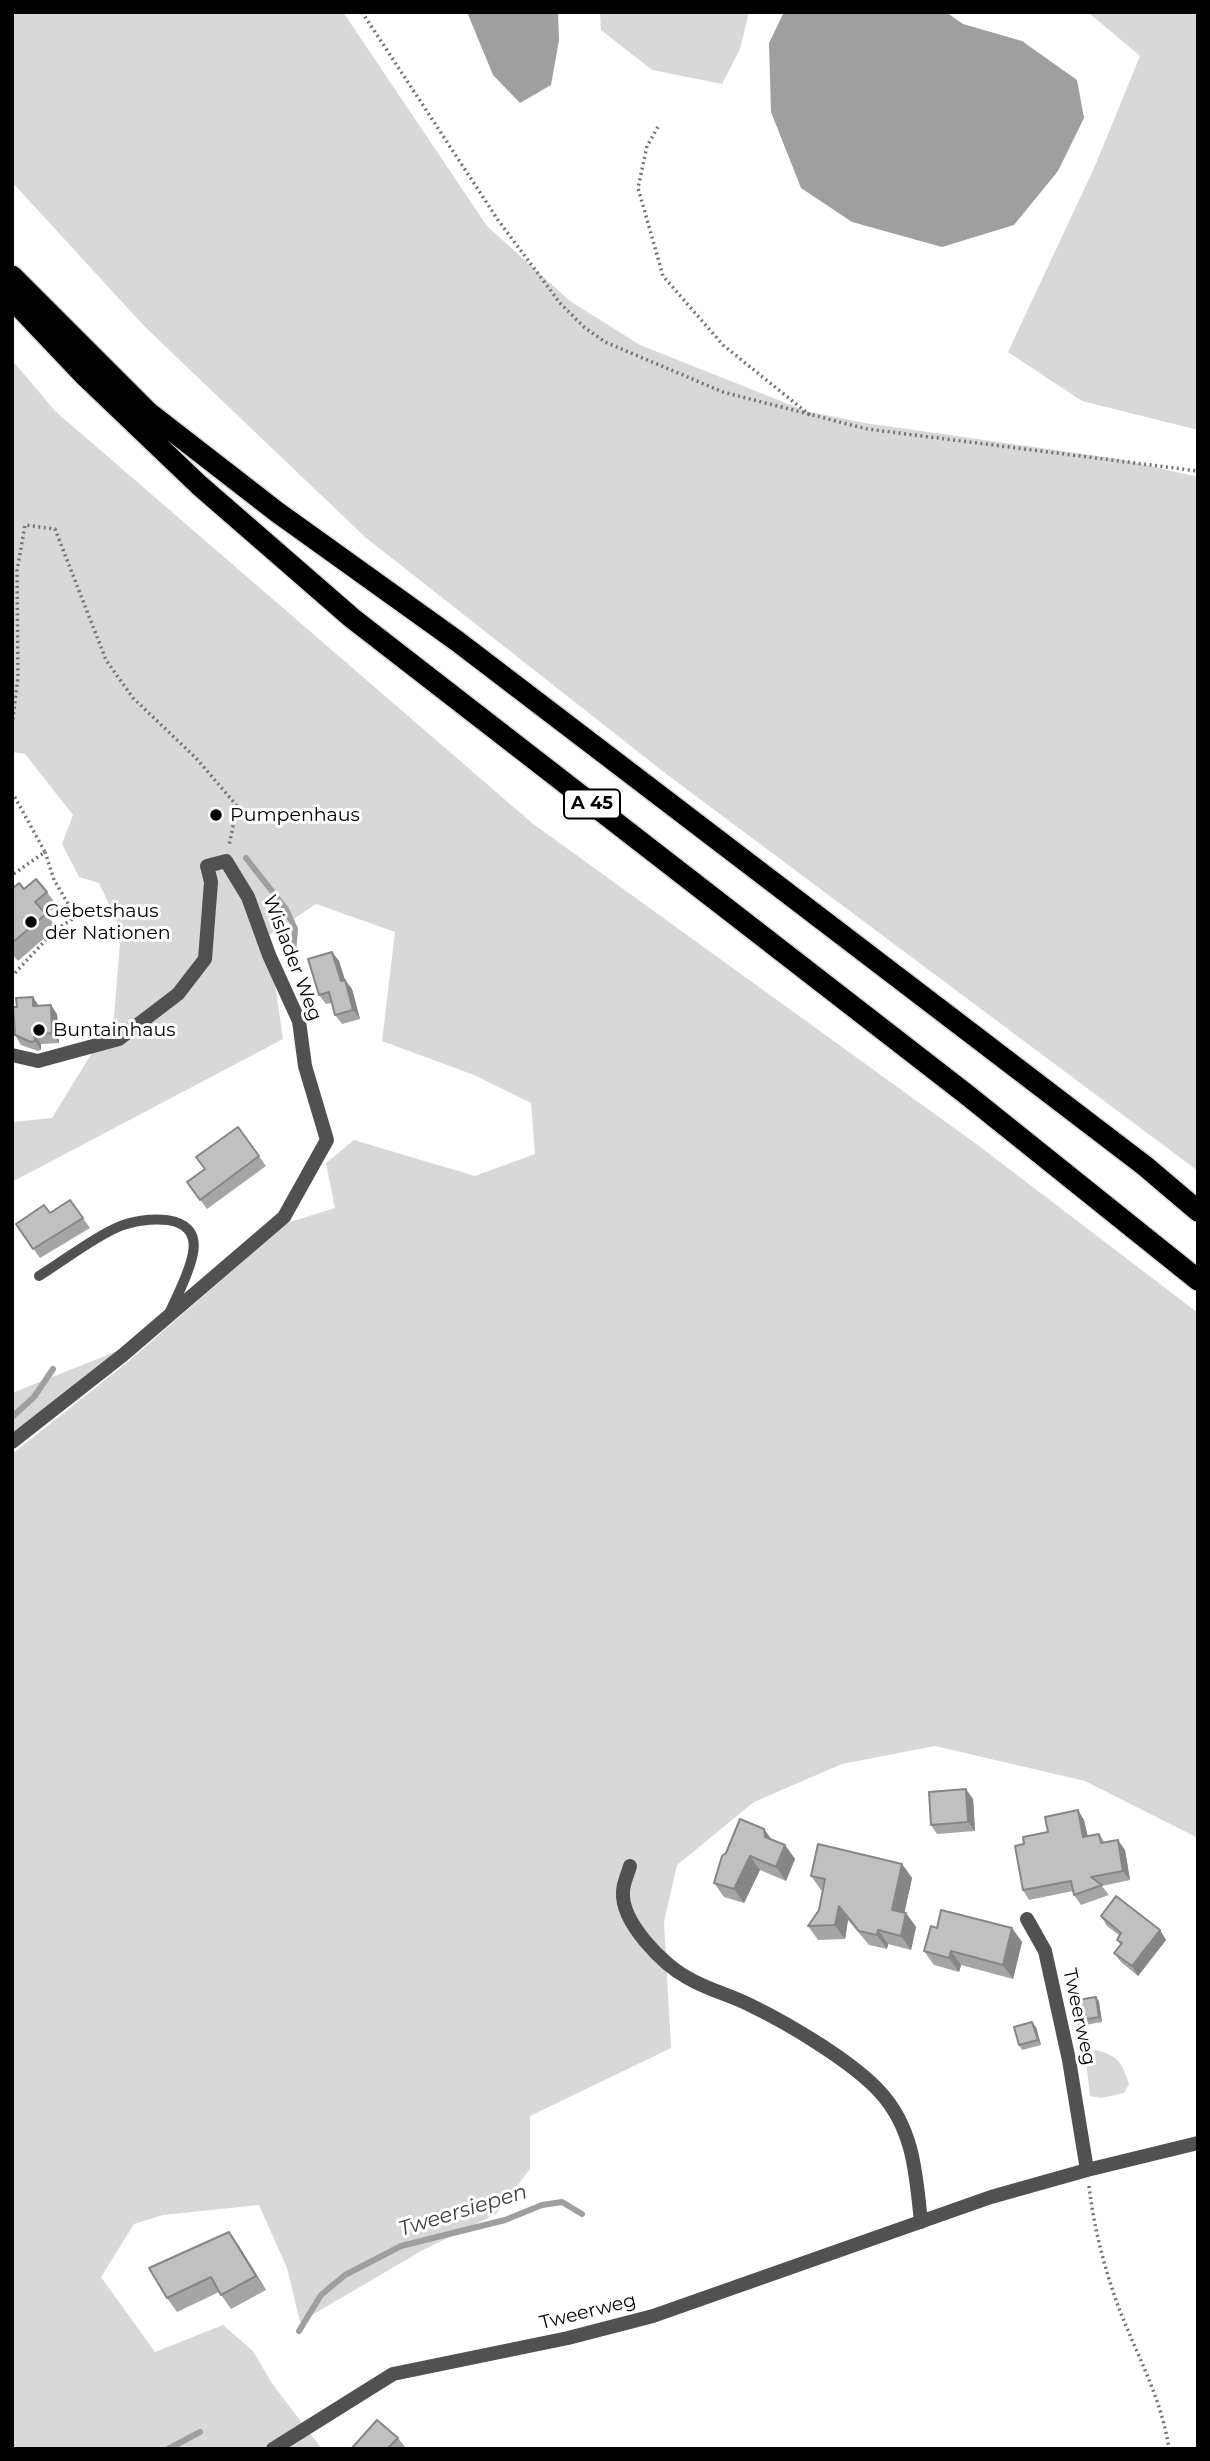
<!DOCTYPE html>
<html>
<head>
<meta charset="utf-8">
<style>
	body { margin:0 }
	#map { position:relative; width:1210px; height:2461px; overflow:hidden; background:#fff; font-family:Montserrat,sans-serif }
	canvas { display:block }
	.frame { position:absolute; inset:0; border:14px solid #000; pointer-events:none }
</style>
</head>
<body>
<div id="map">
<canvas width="1210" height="2461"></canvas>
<div class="frame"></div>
</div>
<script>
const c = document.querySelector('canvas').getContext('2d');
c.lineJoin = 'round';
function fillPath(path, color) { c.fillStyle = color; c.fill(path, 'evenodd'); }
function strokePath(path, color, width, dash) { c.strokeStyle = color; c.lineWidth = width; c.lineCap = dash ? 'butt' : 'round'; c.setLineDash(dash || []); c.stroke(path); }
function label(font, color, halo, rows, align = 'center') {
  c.font = font + ' Montserrat,sans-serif'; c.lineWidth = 6; c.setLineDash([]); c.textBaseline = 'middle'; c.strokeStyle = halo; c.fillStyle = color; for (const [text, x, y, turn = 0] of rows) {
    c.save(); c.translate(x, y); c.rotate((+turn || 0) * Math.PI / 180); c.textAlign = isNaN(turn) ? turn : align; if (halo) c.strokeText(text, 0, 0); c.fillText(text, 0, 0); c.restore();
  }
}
const green = new Path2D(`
	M12,12H343L487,226L570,301L640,345L806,411L865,423L1119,459L1198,477V1171L665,773L365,537L145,327L12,182Z
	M600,12H749L740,49L722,84L652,70L601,30Z
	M1088,12H1198V430L1082,401L1008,352L1095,166L1140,56Z
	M12,360L55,411L532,823L979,1146L1198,1313V1838L1085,1781L935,1746L842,1764L754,1802L677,1865L664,1922L671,2048L530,2116V2169L496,2214L423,2250L300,2322L287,2268L259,2205L163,2215L134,2224L101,2277L155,2352L223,2325L253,2351L271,2382L322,2449H12V1454L129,1361L287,1223L335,1208L326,1163L354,1140L475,1176L535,1154L531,1103L474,1075L382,1041L395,932L316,904L268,936L283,1039L12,1182V1122L52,1118L114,1017L121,930L99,883L79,877L62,844L73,815L25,754L12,752Z
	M120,1350L12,1434V1393Z
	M1096,2050C1118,2056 1122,2062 1129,2084L1124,2093L1101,2098L1090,2096L1086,2062L1089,2053Z`);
const water = new Path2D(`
	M467,12H558L559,40L551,85L520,103L493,75Z
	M784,12H946L963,24L1022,41L1077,80L1084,118L1058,171L1014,225L942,247L852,222L801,188L771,112L769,43Z`);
const stream = new Path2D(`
	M246,858L286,909L295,929L293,953
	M12,1417L34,1397L53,1369
	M299,2331L321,2295L345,2275L401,2246L505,2220L542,2205L562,2202L582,2214
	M168,2449L200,2432`);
const path = new Path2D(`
	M362,12L498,220L560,303L584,327L605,342L723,392L867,429L1198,471
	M658,127L647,146L638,188L663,276L723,345L811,416
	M12,725L18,678L17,571L25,525L55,529L106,660L133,698L196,758L237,806L229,846
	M12,792L45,852L12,875
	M15,973L55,930L76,917L54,880L45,852
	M1089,2186C1094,2229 1105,2271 1120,2311C1138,2357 1162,2400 1169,2449`);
const lane = new Path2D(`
	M39,1276C65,1260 91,1239 118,1227C142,1217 201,1210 193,1253C189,1275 177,1295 169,1314`);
const street = new Path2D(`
	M12,1055L38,1061L119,1039L178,994L205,959L211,882L207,866L226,861L248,897L269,955L299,1021L305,1066L327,1140L284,1217L123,1355L12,1442
	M630,1866C628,1874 623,1883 623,1892C621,1922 663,1965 688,1978C708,1990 731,1995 752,2006C789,2024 853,2062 880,2092C914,2129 916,2175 921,2222
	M1087,2170L1198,2143
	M273,2449L393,2374L568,2338L653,2316L991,2197L1087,2170L1069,2060L1045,1951L1027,1919`);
const highway = new Path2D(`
	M12,276L148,412L277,512L457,641L1145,1166L1198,1211
	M12,299L85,376L199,485L352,618L966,1094L1198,1280`);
const wall = new Path2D(`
	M12,889H24L47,892L57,906L47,914L56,928L18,961L12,954Z
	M332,952L339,961L345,980L352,989L360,1019L342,1024L335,1015L332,1003L326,1004L319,995Z
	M39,1005L57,1014L59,1043L41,1044V1050L38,1051L21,1045L15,1035Z
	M238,1127L266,1166L207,1209L187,1182L205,1169Z
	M70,1200L90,1228L40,1258L16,1224L50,1213Z
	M973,1799L975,1831L937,1834L931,1825Z
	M1084,1820L1088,1837L1099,1834L1105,1843L1125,1850L1130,1880L1102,1886L1109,1895L1081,1905L1074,1895L1073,1891L1029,1900L1023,1890L1024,1844L1048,1832Z
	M764,1829L772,1840L785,1845L795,1859L786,1881L760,1870L744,1903L724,1897L714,1883Z
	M902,1864L912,1878L904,1913H906L916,1927L911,1950L888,1944L887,1949L869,1945L848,1920L845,1939L818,1940L808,1926L819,1910L823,1891L821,1890L811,1876Z
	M1101,1916L1160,1930L1166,1940L1138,1976L1121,1962L1114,1953L1121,1945L1117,1940L1120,1936L1107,1926Z
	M937,1928H1012L1022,1942L1013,1979L961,1965L959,1972L934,1965L924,1951Z
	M1096,1997L1099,2002L1102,2022L1079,2026L1075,2021Z
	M1036,2027L1041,2045L1022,2050L1019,2045Z
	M229,2232L239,2246L266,2290L231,2309L219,2292L177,2312L167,2298Z
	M398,2438L405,2447L403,2449H351Z`);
const shadedWall = new Path2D(`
	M332,952L339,961L348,990L341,981Z
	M345,980L352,989L360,1019L353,1010Z
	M33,997L39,1006H33Z
	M51,1005L57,1014L59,1043L52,1033Z
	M34,1034L41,1044V1050L35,1041Z
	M966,1789L973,1799L975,1831L968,1822Z
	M1078,1810L1084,1820L1090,1847L1083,1837Z
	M764,1829L774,1843L765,1837Z
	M1118,1840L1125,1850L1130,1880L1123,1871Z
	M785,1845L795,1859L786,1881L776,1867Z
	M750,1856L760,1870L744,1903L734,1889Z
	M902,1864L912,1878L902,1924L892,1910Z
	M839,1906L848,1920L845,1939L835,1925Z
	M906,1913L916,1927L911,1950L901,1936Z
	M1012,1928L1022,1942L1013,1979L1003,1965Z
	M878,1930L888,1944L887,1949L877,1935Z
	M1160,1930L1166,1940L1138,1976L1132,1966Z
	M951,1951L961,1965L959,1972L949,1958Z
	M1096,1997L1099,2002L1102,2022L1099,2017Z
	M1032,2022L1036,2027L1041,2045L1038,2040Z
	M229,2232L239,2246L266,2290L256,2276Z`);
const building = new Path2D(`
	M36,879L47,892L35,902L46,914L12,943V889L19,883L24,889Z
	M332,952L341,981L345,980L353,1010L335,1015L329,992L319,995L308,959Z
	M33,997V1006L51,1005L52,1033L34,1034L35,1041L31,1042L15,1035L13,1007H17L16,998Z
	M238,1127L259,1156L200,1200L187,1182L205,1169L196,1157Z
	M70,1200L83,1218L33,1249L16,1224L44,1205L50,1213Z
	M966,1789L968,1822L931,1825L929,1792Z
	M1078,1810L1083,1837L1099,1834L1101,1843L1118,1840L1123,1871L1091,1877L1102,1885L1074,1895L1071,1881L1023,1890L1015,1846L1024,1844L1023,1837L1048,1832L1045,1817Z
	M740,1819L764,1829L765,1837L785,1845L776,1867L750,1856L734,1889L714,1883L722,1856L726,1853Z
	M818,1844L902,1864L892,1910L906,1913L901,1936L878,1930L877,1935L859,1931L839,1906L835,1925L808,1926L819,1910L825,1879L811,1876Z
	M1116,1896L1160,1930L1132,1966L1114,1953L1122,1943L1117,1940L1121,1933L1101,1916Z
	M941,1910L1012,1928L1003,1965L951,1951L949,1958L924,1951L931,1926L937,1928Z
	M1096,1997L1099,2017L1075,2021L1072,2001Z
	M1032,2022L1038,2040L1019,2045L1014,2027Z
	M229,2232L256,2276L221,2295L211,2277L167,2298L149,2268Z
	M377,2420L398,2438L387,2449H351Z`);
const markers = [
	[216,815,7,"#000"],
	[31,922,7,"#000"],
	[39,1030,7,"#000"]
];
const shields = [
	[592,804,56]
];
const shieldNames = [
	["A 45",592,804]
];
const poiNames = [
	["Pumpenhaus",230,815],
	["Gebetshaus",45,911],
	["der Nationen",45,933],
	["Buntainhaus",53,1030]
];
const streetNames = [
	["Wislader Weg",292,958,69],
	["Tweerweg",1079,2017,78],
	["Tweerweg",588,2312,-14]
];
const waterNames = [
	["Tweersiepen",463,2211,-17]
];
fillPath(green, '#d8d8d8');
fillPath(water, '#9f9f9f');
strokePath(stream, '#9f9f9f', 6);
strokePath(highway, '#dbdbdb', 24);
strokePath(path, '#737373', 3.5, [2, 3.5]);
strokePath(lane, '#515151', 10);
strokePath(street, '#515151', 14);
strokePath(highway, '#000', 21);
fillPath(wall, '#a5a5a5');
fillPath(shadedWall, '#868686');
fillPath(building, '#c0c0c0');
strokePath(building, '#868686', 2);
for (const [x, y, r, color] of markers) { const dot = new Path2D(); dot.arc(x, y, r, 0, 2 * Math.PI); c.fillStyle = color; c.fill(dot); strokePath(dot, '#fff', 2.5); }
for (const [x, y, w] of shields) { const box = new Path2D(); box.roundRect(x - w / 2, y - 14.5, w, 29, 5); c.fillStyle = '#fff'; c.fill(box); strokePath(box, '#000', 2); }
label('bold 18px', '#000', null, shieldNames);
label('19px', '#000', '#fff', poiNames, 'left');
label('19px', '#000', '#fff', streetNames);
label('italic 21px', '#404040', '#fff', waterNames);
</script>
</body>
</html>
